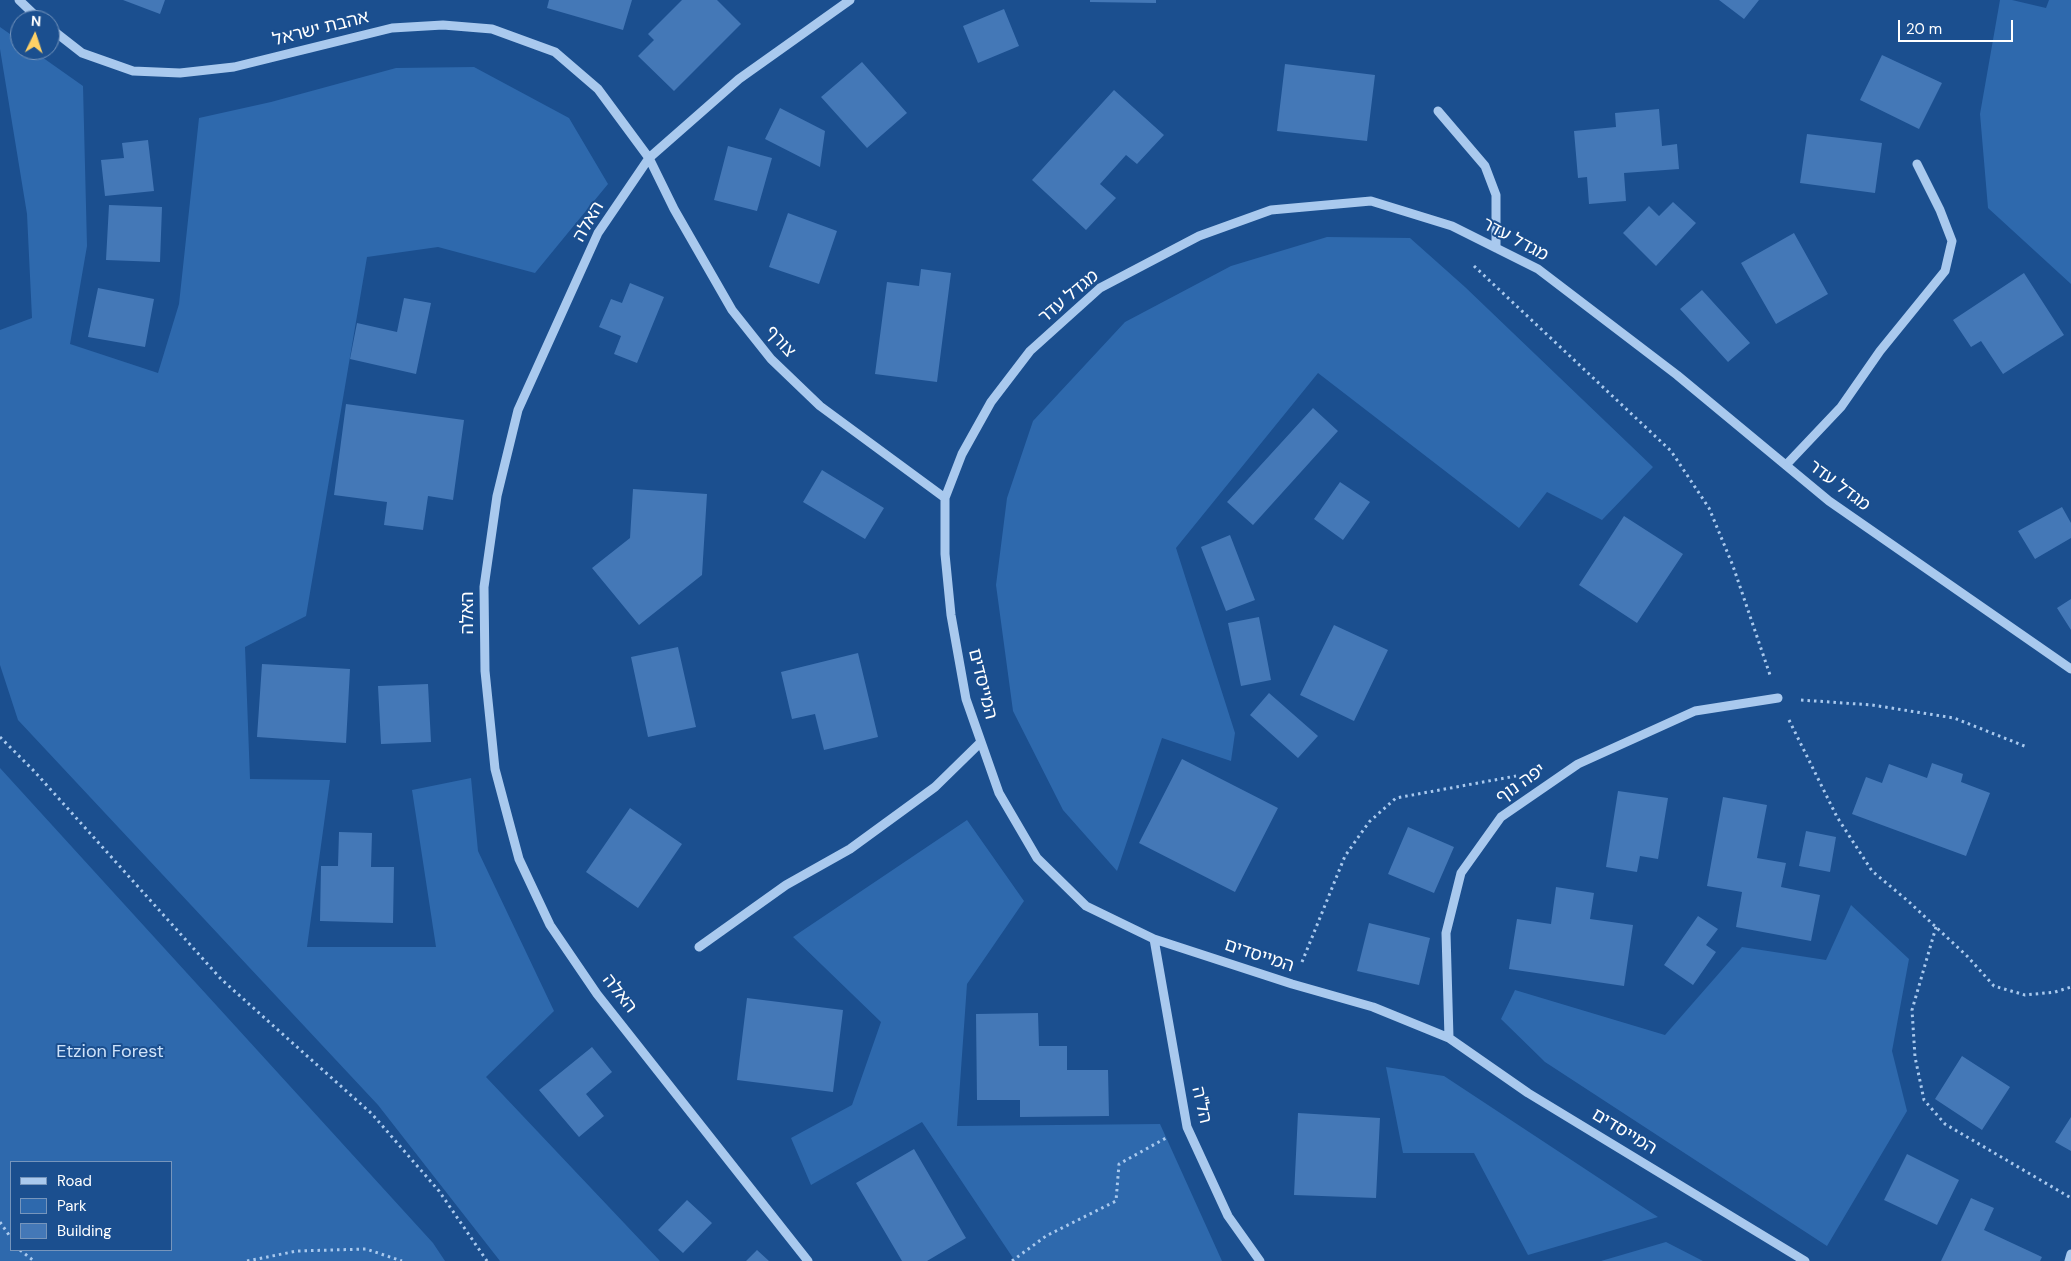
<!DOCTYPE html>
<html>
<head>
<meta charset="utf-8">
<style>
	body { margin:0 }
	#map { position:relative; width:2071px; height:1261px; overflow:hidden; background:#1b4f8f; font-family:"DM Sans",sans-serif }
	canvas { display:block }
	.legend { position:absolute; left:10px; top:1161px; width:162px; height:90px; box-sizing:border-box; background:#1b4f8f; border:1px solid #7695bc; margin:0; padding:6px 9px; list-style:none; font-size:15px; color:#fff }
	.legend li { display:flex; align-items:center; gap:10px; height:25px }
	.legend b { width:25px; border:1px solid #7695bc }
	.north { position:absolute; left:10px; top:10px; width:50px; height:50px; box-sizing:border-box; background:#1b4f8f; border:1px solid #7695bc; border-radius:50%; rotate:4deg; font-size:14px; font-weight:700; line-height:20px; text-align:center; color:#fff }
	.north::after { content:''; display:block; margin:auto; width:18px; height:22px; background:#ffd166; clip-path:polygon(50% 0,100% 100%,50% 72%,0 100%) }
	.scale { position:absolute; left:1898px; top:20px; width:115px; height:22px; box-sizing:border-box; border:2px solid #fff; border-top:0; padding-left:6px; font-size:15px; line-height:18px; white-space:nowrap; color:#fff; -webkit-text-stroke:4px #1b4f8f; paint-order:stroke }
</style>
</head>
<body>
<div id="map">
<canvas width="2071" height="1261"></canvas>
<ul class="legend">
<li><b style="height:6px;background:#a9c9ee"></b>Road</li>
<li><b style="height:14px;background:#2e69ad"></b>Park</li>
<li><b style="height:14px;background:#4478b7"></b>Building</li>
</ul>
<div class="north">N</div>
<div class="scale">20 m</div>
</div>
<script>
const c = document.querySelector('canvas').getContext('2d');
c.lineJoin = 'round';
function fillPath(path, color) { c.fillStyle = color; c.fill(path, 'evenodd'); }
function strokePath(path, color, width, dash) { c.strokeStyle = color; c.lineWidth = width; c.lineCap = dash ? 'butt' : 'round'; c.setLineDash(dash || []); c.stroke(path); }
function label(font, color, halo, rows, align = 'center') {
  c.font = font + ' "DM Sans","Noto Sans Hebrew",sans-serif'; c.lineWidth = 4; c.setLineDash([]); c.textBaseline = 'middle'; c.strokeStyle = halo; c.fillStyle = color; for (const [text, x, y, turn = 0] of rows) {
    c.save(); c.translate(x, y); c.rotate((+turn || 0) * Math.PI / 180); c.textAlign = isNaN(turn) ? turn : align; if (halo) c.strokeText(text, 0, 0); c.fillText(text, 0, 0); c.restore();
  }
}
const green = new Path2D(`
	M2000,0H2012L2046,8L2049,0H2071V284L1988,208L1980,114Z
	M0,27L20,41V50H32L83,86L87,246L70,344L158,373L179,304L199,118L271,102L396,68L474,67L569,118L608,184L535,273L438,247L367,257L306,616L245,647L250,779L330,780L307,947H436L412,790L471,778L478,851L554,1011L486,1077L660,1261H500L378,1105L18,720L0,665V330L32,318L27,214L0,49Z
	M1327,237L1410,238L1465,287L1653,467L1602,520L1547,492L1519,528L1318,373L1176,548L1235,733L1231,761L1162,738L1117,871L1063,810L1013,711L996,585L1007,498L1033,421L1125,322L1231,266Z
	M0,768L433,1243L445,1261H0ZM11,1162H171V1250H11Z
	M967,820L1024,901L967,984L957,1126L1160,1124L1222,1261H1015L922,1122L811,1185L791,1138L852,1105L881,1022L793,937Z
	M1851,905L1909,959L1892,1051L1907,1111L1827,1246L1545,1062L1501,1019L1515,990L1665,1035L1742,947L1826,960Z
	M1386,1067L1444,1076L1658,1217L1528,1255L1474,1153H1403Z
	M1666,1242L1703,1261H1601Z`);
const building = new Path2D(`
	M123,0H165L160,14Z
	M549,0H632L623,30L547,8Z
	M682,0H717L741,24L674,91L638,56L654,40L648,34Z
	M1090,0H1156V3L1090,2Z
	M1719,0H1759L1744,19Z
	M1004,9L1019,46L978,63L963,26Z
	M1882,55L1942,83L1919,129L1860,100Z
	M862,62L907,113L867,148L821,97Z
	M1285,64L1375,75L1367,141L1277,131Z
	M1114,90L1164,135L1137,164L1126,155L1100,184L1116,198L1086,230L1032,180Z
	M780,108L825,131L820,167L765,139Z
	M1659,109L1662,146L1677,144L1679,169L1624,173L1626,201L1589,204L1587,177L1578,178L1574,131L1616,127L1615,113Z
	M1807,134L1882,143L1875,193L1800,183Z
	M148,140L154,191L105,196L101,160L124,158L122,143Z
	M728,146L772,158L757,211L714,200Z
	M1673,202L1696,223L1656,266L1623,233L1649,206L1659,216Z
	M109,205L162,207L160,262L106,260Z
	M788,213L837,231L819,284L769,267Z
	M1794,233L1828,294L1776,324L1741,263Z
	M921,269L951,273L937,382L875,374L887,282L919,286Z
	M2024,273L2064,335L2003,374L1981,341L1971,347L1953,320Z
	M630,283L664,297L637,363L614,354L621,336L599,327L611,299L622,303Z
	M98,288L154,299L145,347L88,337Z
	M1702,290L1750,343L1728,362L1680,309Z
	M404,298L431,303L416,374L350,359L357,323L397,332Z
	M346,404L464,420L453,500L428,496L423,530L384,525L387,502L334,495Z
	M1313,408L1338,431L1253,525L1227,502Z
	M822,470L884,508L865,539L803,502Z
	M1340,482L1370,502L1343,540L1314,519Z
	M633,489L707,494L702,575L639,625L592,568L630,538Z
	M2062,507L2071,523V538L2035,559L2018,531Z
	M1624,516L1683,554L1637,623L1579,585Z
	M1230,535L1255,600L1226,611L1201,547Z
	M2071,599V630L2057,608Z
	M1259,617L1271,680L1241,686L1228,623Z
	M1334,625L1388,650L1354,721L1300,695Z
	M678,647L696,727L648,737L631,657Z
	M858,653L878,737L824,750L815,714L792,719L781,672Z
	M262,664L350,669L346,743L257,737Z
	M428,684L431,742L381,744L378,686Z
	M1269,693L1318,736L1298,758L1250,715Z
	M1182,759L1278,808L1235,892L1139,843Z
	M1932,763L1963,774L1961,782L1990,793L1966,856L1852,814L1866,777L1882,783L1889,764L1927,778Z
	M1618,791L1668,798L1658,859L1640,856L1637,872L1606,867Z
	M1723,797L1767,805L1757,858L1786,863L1781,887L1820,895L1811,941L1736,927L1742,892L1707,886Z
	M630,808L682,844L638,908L586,872Z
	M1408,827L1454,847L1434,893L1388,874Z
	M1806,831L1836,837L1830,872L1799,866Z
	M339,832L372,833L371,867H394L393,923L320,921L321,866H338Z
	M1556,887L1594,893L1590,919L1633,925L1624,986L1509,969L1517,919L1551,924Z
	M1698,916L1718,929L1706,945L1716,952L1693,985L1664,965Z
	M1369,923L1430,938L1419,985L1357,971Z
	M747,998L843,1010L833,1092L737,1080Z
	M1038,1013L1039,1046H1067V1070H1108L1109,1116L1020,1117V1100H977L976,1014Z
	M592,1047L612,1072L586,1094L604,1116L579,1137L539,1090Z
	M1962,1056L2010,1087L1982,1130L1935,1099Z
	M1298,1113L1380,1118L1376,1198L1294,1195Z
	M2071,1117V1151L2055,1142Z
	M914,1149L966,1238L927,1261H902L856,1183Z
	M1907,1154L1959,1180L1937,1225L1884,1200Z
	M1971,1198L1994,1208L1984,1230L2042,1257L2040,1261H1941Z
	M687,1200L712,1223L683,1253L658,1230Z
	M757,1250L769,1261H746Z`);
const path = new Path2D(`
	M1474,266L1671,451L1709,508L1733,566L1770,675
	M1801,700L1872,705L1954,718L2027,747
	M1789,720L1837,817L1872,871L1908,901L1967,956L1994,986L2025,995L2055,992L2071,987
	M0,737L34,771L221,979L372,1114L439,1191L487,1261
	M1936,927L1912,1010L1915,1057L1924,1100L1945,1124L2071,1198
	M1302,962L1345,856L1369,822L1396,798L1516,776
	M0,1222L11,1238
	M20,1250L34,1261
	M247,1261L297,1251L366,1249L402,1261
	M1012,1261L1046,1236L1116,1201L1119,1164L1166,1138`);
const minor = new Path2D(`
	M19,0L40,20
	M50,28L82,53L133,71L180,73L234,67L392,28L443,25L492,29L555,52L598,89L649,158L674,209L732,310L771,359L820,406L945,498
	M1438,111L1485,166L1496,195V248
	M1786,465L1841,407L1880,351L1945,271L1952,241L1940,210L1917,164
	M1154,939L1187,1127L1228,1216L1260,1261
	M699,947L786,885L850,849L935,787L981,742
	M1449,1038L1446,933L1461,873L1501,817L1578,764L1695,711L1778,698
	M808,1261L597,994L550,925L519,859L495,769L485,671L484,587L497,496L518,410L598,233L649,158L739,79L850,0
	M1805,1261L1528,1093L1449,1038L1373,1007L1292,984L1154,939L1086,906L1037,858L999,793L966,699L951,615L945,554V498L962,454L991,402L1030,351L1100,288L1199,236L1271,210L1371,201L1452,226L1538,269L1677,375L1829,501L2071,669
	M2069,1261L2071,1254`);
const streetNames = [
	["אהבת ישראל",321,29,-14],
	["האלה",589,222,-60],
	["מגדל עדר",1515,240,28],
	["מגדל עדר",1069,297,-40],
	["צורף",780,342,48],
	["מגדל עדר",1839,486,37],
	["האלה",468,613,-90],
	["המייסדים",982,684,76],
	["יפה נוף",1521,784,-35],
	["המייסדים",1259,956,18],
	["האלה",619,994,52],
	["הל\"ה",1201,1105,77],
	["המייסדים",1624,1132,31]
];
const parkNames = [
	["Etzion Forest",110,1052]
];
fillPath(green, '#2e69ad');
fillPath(building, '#4478b7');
strokePath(path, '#a9c9ee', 3, [2.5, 4]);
strokePath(minor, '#a9c9ee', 9);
label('18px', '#fff', '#1b4f8f', streetNames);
label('18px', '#cfe3fa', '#1b4f8f', parkNames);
</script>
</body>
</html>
